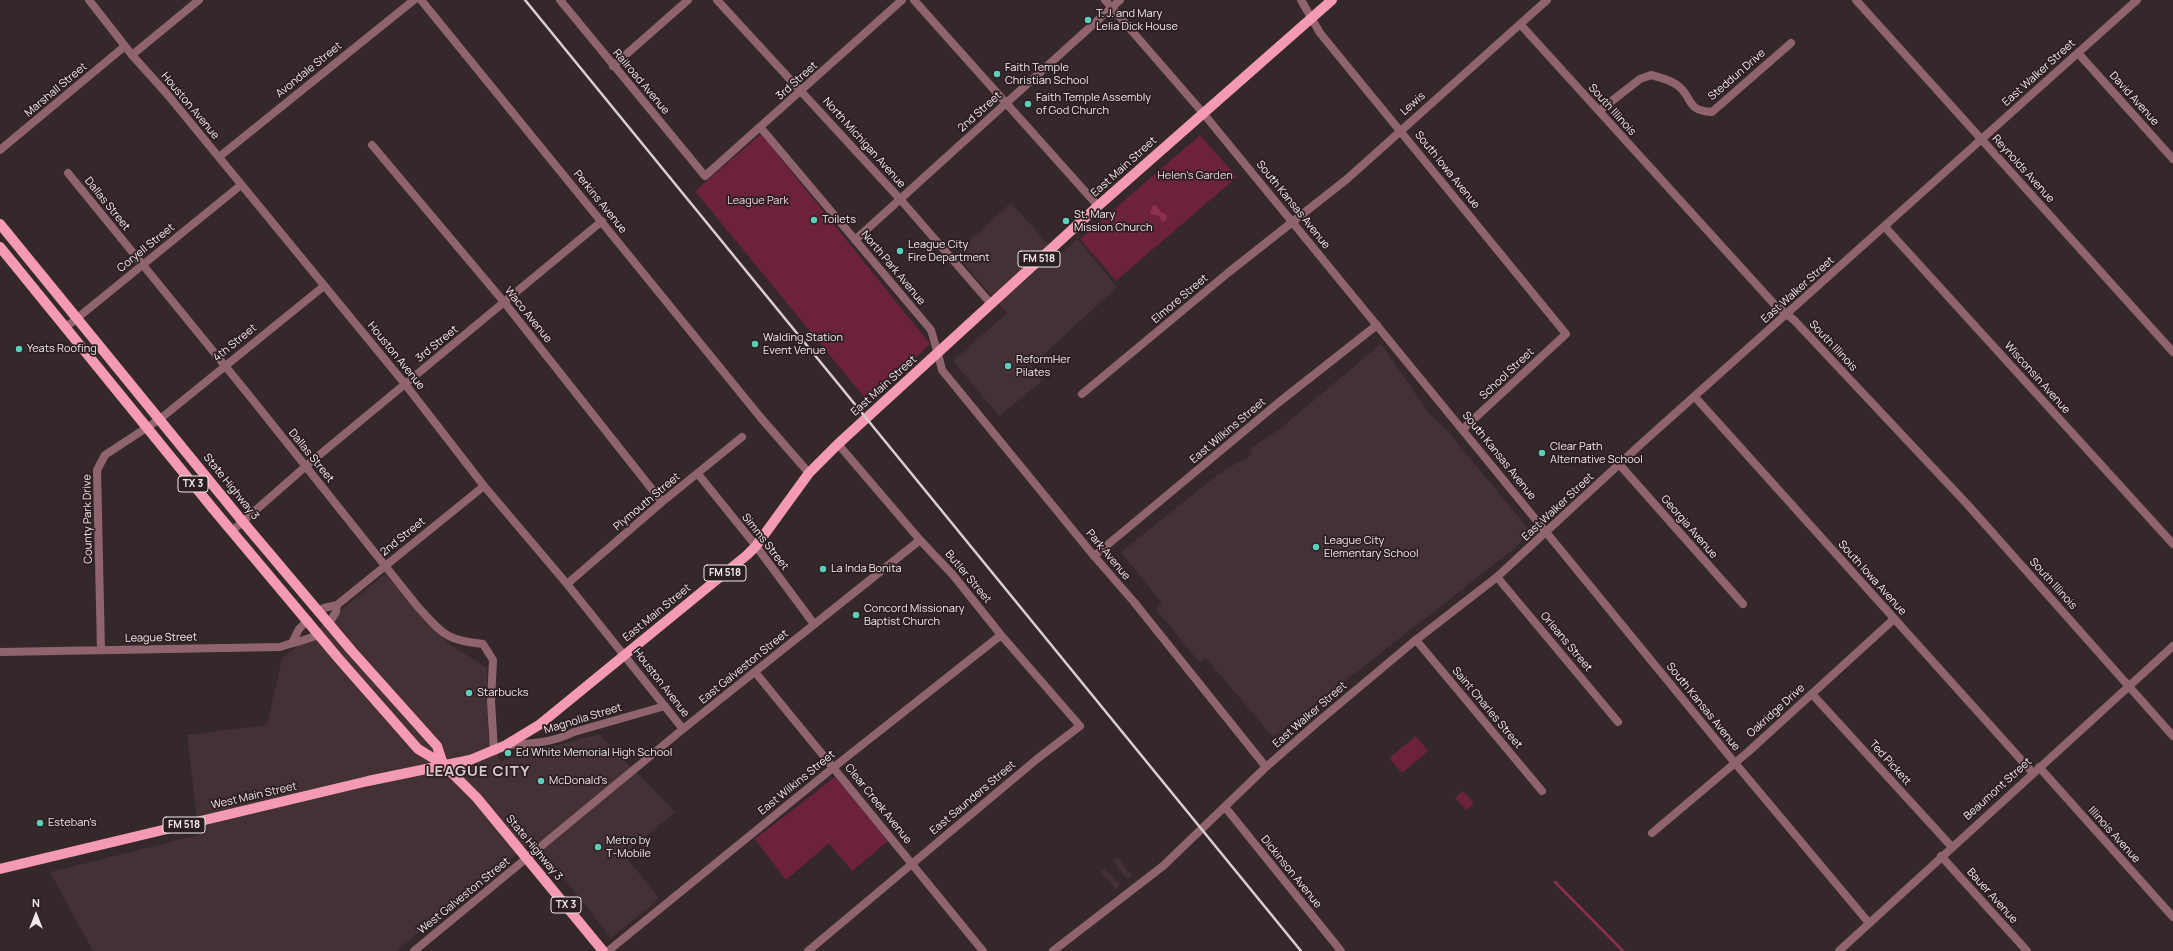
<!DOCTYPE html>
<html>
<head>
<meta charset="utf-8">
<style>
	body { margin:0 }
	#map { position:relative; width:2173px; height:951px; overflow:hidden; background:#35282b; font-family:Manrope,sans-serif }
	canvas { display:block }
	.north { position:absolute; left:16px; top:895px; width:40px; height:40px; -webkit-text-stroke:3px #2b1e21; paint-order:stroke; rotate:0deg; font-size:11px; font-weight:700; line-height:16px; text-align:center; color:#f2e9eb }
	.north::after { content:''; display:block; margin:auto; width:14px; height:18px; background:#f2e9eb; clip-path:polygon(50% 0,100% 100%,50% 72%,0 100%) }
</style>
</head>
<body>
<div id="map">
<canvas width="2173" height="951"></canvas>
<div class="north">N</div>
</div>
<script>
const c = document.querySelector('canvas').getContext('2d');
c.lineJoin = 'round';
function fillPath(path, color) { c.fillStyle = color; c.fill(path, 'evenodd'); }
function strokePath(path, color, width, dash) { c.strokeStyle = color; c.lineWidth = width; c.lineCap = dash ? 'butt' : 'round'; c.setLineDash(dash || []); c.stroke(path); }
function label(font, color, halo, rows, align = 'center') {
  c.font = font + ' Manrope,sans-serif'; c.lineWidth = 3.5; c.setLineDash([]); c.textBaseline = 'middle'; c.strokeStyle = halo; c.fillStyle = color; for (const [text, x, y, turn = 0] of rows) {
    c.save(); c.translate(x, y); c.rotate((+turn || 0) * Math.PI / 180); c.textAlign = isNaN(turn) ? turn : align; if (halo) c.strokeText(text, 0, 0); c.fillText(text, 0, 0); c.restore();
  }
}
const built = new Path2D(`
	M1011,203L1059,256L1077,239L1117,287L1031,366L1042,381L999,416L953,361L1007,313L955,254Z
	M1381,344L1428,412L1446,429L1530,531L1514,549L1273,737L1206,658L1199,662L1156,609L1162,603L1121,552L1224,470L1252,455L1250,449L1281,428Z
	M385,574L449,644L487,668L488,736L500,761L599,734L675,812L624,854L659,899L611,938L534,840L396,951H93L50,872L199,835L187,735L267,725L282,659Z
	M1118,858L1132,876L1127,879L1113,861Z
	M1105,868L1120,885L1116,889L1100,871Z`);
const green = new Path2D(`
	M761,134L930,344L869,403L695,191Z
	M1200,135L1237,177L1116,281L1080,239Z
	M1416,736L1428,751L1402,773L1389,758Z
	M835,777L888,841L852,871L829,843L786,880L755,839Z
	M1463,791L1474,803L1466,810L1455,798Z`);
const water = new Path2D(`
	M1156,205L1161,212L1167,215L1166,220L1162,222L1159,216L1150,214L1152,206Z`);
const stream = new Path2D(`
	M1555,882L1623,951`);
const minor = new Path2D(`
	M89,0L132,55L167,94L405,384L484,486L567,584L683,729
	M421,0L761,418L809,473
	M560,0L705,176L902,0
	M717,0L900,199L991,304
	M914,0L1098,206
	M1105,0L1203,113L1735,763L1869,923
	M1301,0L1320,33L1566,334L1463,429
	M1856,0L2173,352
	M1520,24L1775,305L1794,320L1967,504L2173,736
	M2078,53L2173,159
	M132,55L199,0
	M613,66L688,0
	M1599,111L1640,79L1651,75C1659,77 1670,80 1677,85C1694,97 1684,110 1712,112L1791,43
	M761,128L931,330L938,354
	M372,145L504,302L662,502
	M0,150L125,46
	M219,157L414,0
	M68,173L248,394L418,607C443,634 445,640 483,644L493,660L491,701L494,751
	M1885,227L2173,544
	M855,240L1120,0
	M65,328L241,185
	M1082,394L1229,272L1347,179L1547,0
	M1695,397L2033,773
	M1619,464L1743,604
	M698,474L756,546L814,624
	M232,531L306,466L602,221
	M1094,556L1278,403L1377,325
	M1497,577L1618,722
	M567,584L662,502L742,437
	M319,611L324,608L337,605L484,486
	M329,623L336,612L337,605
	M1416,640L1542,791
	M293,641L299,629L308,620
	M101,650L97,470L105,455L160,419L324,286
	M0,652L280,647C293,642 306,641 319,634
	M755,672L983,951
	M1812,694L1951,846
	M506,745C529,744 552,743 574,732L665,706
	M2039,767L2173,917
	M1652,833L1748,752L1894,619
	M1941,856L2027,951
	M414,951L683,729L920,540
	M608,951L834,767L1001,635
	M808,951L1037,759L1080,726L1001,635L953,575L920,540L838,444
	M1839,951L2173,646`);
const tertiary = new Path2D(`
	M938,354L942,370L1094,556L1134,602L1266,767
	M1225,807L1341,951
	M1053,951L1163,866L1266,767L1319,721L1412,643L1497,577L1641,444L2137,0`);
const primary = new Path2D(`
	M0,224L243,522L351,650L437,746L443,764
	M0,247L214,510L339,659L418,749L443,764L477,798L603,951
	M0,869L368,781L470,760L506,745L539,725L747,555L756,546L809,473L838,444L1098,206L1332,0`);
const rail = new Path2D(`
	M525,0L1301,951`);
const markers = [
	[1088,20,4,"#5cceba"],
	[997,74,4,"#5cceba"],
	[1028,104,4,"#5cceba"],
	[814,220,4,"#5cceba"],
	[1066,221,4,"#5cceba"],
	[900,251,4,"#5cceba"],
	[755,344,4,"#5cceba"],
	[19,349,4,"#5cceba"],
	[1008,366,4,"#5cceba"],
	[1542,453,4,"#5cceba"],
	[1316,547,4,"#5cceba"],
	[823,569,4,"#5cceba"],
	[856,615,4,"#5cceba"],
	[469,693,4,"#5cceba"],
	[508,753,4,"#5cceba"],
	[541,781,4,"#5cceba"],
	[40,823,4,"#5cceba"],
	[598,847,4,"#5cceba"]
];
const shields = [
	[1039,259,42],
	[193,484,30],
	[725,573,42],
	[184,825,42],
	[566,905,30]
];
const shieldNames = [
	["FM 518",1039,259],
	["TX 3",193,484],
	["FM 518",725,573],
	["FM 518",184,825],
	["TX 3",566,905]
];
const poiNames = [
	["T. J. and Mary",1096,14],
	["Lelia Dick House",1096,27],
	["Faith Temple",1005,68],
	["Christian School",1005,81],
	["Faith Temple Assembly",1036,98],
	["of God Church",1036,111],
	["St. Mary",1074,215],
	["Mission Church",1074,228],
	["Toilets",822,220],
	["League City",908,245],
	["Fire Department",908,258],
	["Walding Station",763,338],
	["Event Venue",763,351],
	["Yeats Roofing",27,349],
	["ReformHer",1016,360],
	["Pilates",1016,373],
	["Clear Path",1550,447],
	["Alternative School",1550,460],
	["League City",1324,541],
	["Elementary School",1324,554],
	["La Inda Bonita",831,569],
	["Concord Missionary",864,609],
	["Baptist Church",864,622],
	["Starbucks",477,693],
	["Ed White Memorial High School",516,753],
	["McDonald's",549,781],
	["Esteban's",48,823],
	["Metro by",606,841],
	["T-Mobile",606,854]
];
const streetNames = [
	["Avondale Street",309,70,-39],
	["East Walker Street",2039,73,-42],
	["Steddun Drive",1737,75,-41],
	["3rd Street",797,81,-42],
	["Railroad Avenue",641,82,50],
	["Marshall Street",56,90,-40],
	["David Avenue",2134,99,48],
	["Lewis",1413,104,-42],
	["Houston Avenue",190,106,50],
	["South Illinois",1612,110,48],
	["2nd Street",980,112,-42],
	["North Michigan Avenue",864,143,48],
	["East Main Street",1124,167,-42],
	["Reynolds Avenue",2023,169,48],
	["South Iowa Avenue",1447,170,51],
	["Perkins Avenue",600,202,51],
	["Dallas Street",107,204,51],
	["South Kansas Avenue",1293,205,51],
	["Coryell Street",146,248,-39],
	["North Park Avenue",893,268,50],
	["East Walker Street",1798,290,-42],
	["Elmore Street",1180,299,-40],
	["Waco Avenue",528,315,51],
	["4th Street",235,343,-39],
	["3rd Street",437,344,-39],
	["South Illinois",1833,346,47],
	["Houston Avenue",396,356,51],
	["School Street",1507,374,-43],
	["Wisconsin Avenue",2037,378,48],
	["East Main Street",884,386,-42],
	["East Wilkins Street",1228,431,-40],
	["Dallas Street",311,456,51],
	["South Kansas Avenue",1499,456,51],
	["State Highway 3",231,487,51],
	["Plymouth Street",647,502,-40],
	["East Walker Street",1558,507,-43],
	["County Park Drive",88,519,-91],
	["Georgia Avenue",1689,527,49],
	["2nd Street",403,537,-39],
	["Simms Street",765,542,52],
	["Park Avenue",1108,555,50],
	["Butler Street",968,577,50],
	["South Iowa Avenue",1872,578,48],
	["South Illinois",2053,584,48],
	["East Main Street",657,613,-39],
	["League Street",161,638,-1],
	["Orleans Street",1566,642,50],
	["East Galveston Street",744,667,-39],
	["Houston Avenue",661,683,52],
	["South Kansas Avenue",1703,707,51],
	["Saint Charles Street",1487,708,50],
	["Oakridge Drive",1776,711,-42],
	["East Walker Street",1310,715,-41],
	["Magnolia Street",583,719,-17],
	["Ted Pickett",1890,763,48],
	["East Wilkins Street",797,783,-39],
	["Beaumont Street",1998,789,-42],
	["West Main Street",254,796,-13],
	["East Saunders Street",973,798,-40],
	["Clear Creek Avenue",878,804,51],
	["Illinois Avenue",2114,835,48],
	["State Highway 3",534,848,50],
	["Dickinson Avenue",1291,872,51],
	["West Galveston Street",464,896,-39],
	["Bauer Avenue",1992,896,48]
];
const parkNames = [
	["Helen's Garden",1195,176],
	["League Park",758,201]
];
const districtNames = [
	["LEAGUE CITY",478,772]
];
fillPath(built, '#443135');
fillPath(green, '#6c223c');
fillPath(water, '#8d2f4f');
strokePath(stream, '#8d2f4f', 2.5);
strokePath(minor, '#90646f', 8);
strokePath(tertiary, '#90646f', 8);
strokePath(primary, '#f49ab2', 10);
strokePath(rail, '#d9cfd1', 2.5);
for (const [x, y, r, color] of markers) { const dot = new Path2D(); dot.arc(x, y, r, 0, 2 * Math.PI); c.fillStyle = color; c.fill(dot); strokePath(dot, '#2b1e21', 1.5); }
for (const [x, y, w] of shields) { const box = new Path2D(); box.roundRect(x - w / 2, y - 8, w, 16, 3); c.fillStyle = '#2b1e21'; c.fill(box); strokePath(box, '#f2e9eb', 1); }
label('bold 10px', '#f2e9eb', null, shieldNames);
label('11px', '#f2e9eb', '#2b1e21', poiNames, 'left');
label('11px', '#f2e9eb', '#2b1e21', streetNames);
label('11px', '#f0d4da', '#2b1e21', parkNames);
c.letterSpacing = '1px';
label('bold 15px', '#dac9cc', '#2b1e21', districtNames);
c.letterSpacing = '0px';
</script>
</body>
</html>
